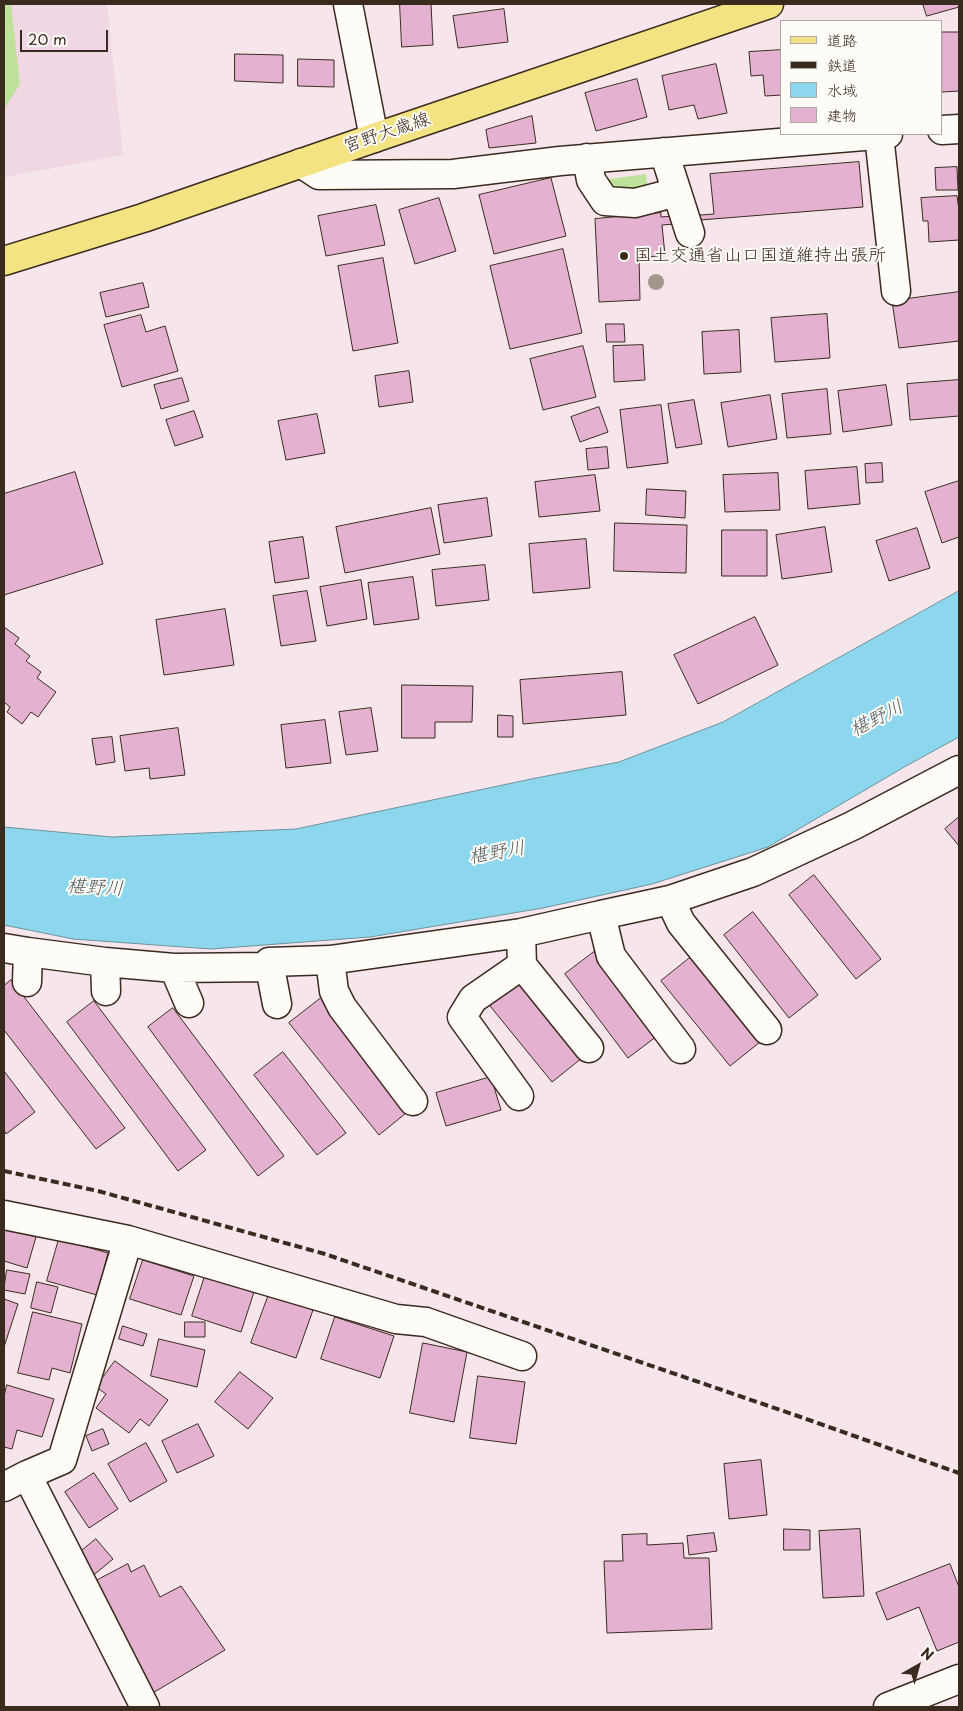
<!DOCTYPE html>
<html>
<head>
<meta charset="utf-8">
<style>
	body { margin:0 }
	#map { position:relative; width:963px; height:1711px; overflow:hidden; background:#f6e6eb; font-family:"Playpen Sans","Klee One",sans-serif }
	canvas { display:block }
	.frame { position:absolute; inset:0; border:5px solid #3b2a1e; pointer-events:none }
	.legend { position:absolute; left:780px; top:20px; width:162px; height:115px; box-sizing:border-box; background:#fdfcf7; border:1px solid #afa8a0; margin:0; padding:6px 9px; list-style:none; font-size:15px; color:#3b2a1e }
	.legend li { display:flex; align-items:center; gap:10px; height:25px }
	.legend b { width:25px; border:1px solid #afa8a0 }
	.north { position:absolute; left:893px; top:1641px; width:50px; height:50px; -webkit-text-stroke:4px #fdfcf7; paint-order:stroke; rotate:38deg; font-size:14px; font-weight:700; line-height:20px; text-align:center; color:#3b2a1e }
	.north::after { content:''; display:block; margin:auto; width:18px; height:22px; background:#3b2a1e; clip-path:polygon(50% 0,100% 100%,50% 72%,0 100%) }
	.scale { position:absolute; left:20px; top:30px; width:88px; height:22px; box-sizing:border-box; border:2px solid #3b2a1e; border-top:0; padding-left:6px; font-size:15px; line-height:18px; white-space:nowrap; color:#3b2a1e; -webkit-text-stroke:4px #fdfcf7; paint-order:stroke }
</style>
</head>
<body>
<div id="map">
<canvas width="963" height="1711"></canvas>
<div class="frame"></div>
<ul class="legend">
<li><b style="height:6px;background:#f4e382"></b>道路</li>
<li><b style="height:6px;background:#3b2a1e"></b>鉄道</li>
<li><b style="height:14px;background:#8cd7ed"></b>水域</li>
<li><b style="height:14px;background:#e4b2d0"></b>建物</li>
</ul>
<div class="north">N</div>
<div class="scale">20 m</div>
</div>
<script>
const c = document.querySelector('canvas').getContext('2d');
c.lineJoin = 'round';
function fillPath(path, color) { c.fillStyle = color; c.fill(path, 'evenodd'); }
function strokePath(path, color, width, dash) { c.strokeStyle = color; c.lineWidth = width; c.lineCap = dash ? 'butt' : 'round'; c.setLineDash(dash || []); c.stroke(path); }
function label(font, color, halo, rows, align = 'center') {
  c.font = font + ' "Playpen Sans","Klee One",sans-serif'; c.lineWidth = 4; c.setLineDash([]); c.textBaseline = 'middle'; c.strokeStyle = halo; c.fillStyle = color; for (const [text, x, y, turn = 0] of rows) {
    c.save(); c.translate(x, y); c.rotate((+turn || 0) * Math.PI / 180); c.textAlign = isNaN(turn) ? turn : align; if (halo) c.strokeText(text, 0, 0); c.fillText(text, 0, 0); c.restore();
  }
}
const built = new Path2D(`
	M4,4H107L123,155L4,177Z`);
const green = new Path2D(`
	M4,4H11L20,84L4,109Z
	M646,174L647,183L643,190L622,195L602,180Z`);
const water = new Path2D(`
	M959,591V737L906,766L768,847L652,884L543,908L370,937L211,949L73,939L4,925V827L112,837L296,829L531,779L619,762L723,722Z`);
const building = new Path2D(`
	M400,4H431L433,45L402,47Z
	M923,4H959V7L927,16Z
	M504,9L508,42L458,48L453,16Z
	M942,32H959V91L942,92Z
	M782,50V95L765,96L763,75L751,76L749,52Z
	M235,54L283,55V83L235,81Z
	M298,59L334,60V87L298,86Z
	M716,64L727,113L698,119L694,105L669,110L662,76Z
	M637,79L647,117L596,131L585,93Z
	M532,116L536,143L489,148L486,130Z
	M859,162L863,207L700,220V215L714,214L710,174Z
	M957,167L958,190H936L935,168Z
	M551,178L566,236L494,254L479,195Z
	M957,196L959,210V240L929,242L928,221H923L921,198Z
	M439,198L456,251L415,264L399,210Z
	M376,205L385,245L326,256L318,216Z
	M661,213V217L674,216L675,224L662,225L665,255L639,258L640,300L599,302L595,219Z
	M563,249L582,333L510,349L490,266Z
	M383,258L398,343L353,351L338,266Z
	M143,283L149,307L106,317L100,293Z
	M959,292V341L899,348L892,301Z
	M827,314L830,358L775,362L771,318Z
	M141,315L146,332L165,326L178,371L122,387L104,325Z
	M606,324H624L625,342H607Z
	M739,330L741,372L704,374L702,332Z
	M643,345L645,380L614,382L613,346Z
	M583,346L596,397L543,410L530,359Z
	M409,371L413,402L379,407L375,376Z
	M182,378L189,401L161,409L154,385Z
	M959,380V416L910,420L907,384Z
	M886,385L892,425L843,432L838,391Z
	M827,389L831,434L787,438L782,394Z
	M770,395L777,439L728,447L721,403Z
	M694,400L702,444L676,448L668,404Z
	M661,405L668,463L627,468L620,410Z
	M599,407L608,432L580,442L571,417Z
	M194,411L203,437L175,446L166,420Z
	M317,414L325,453L286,460L278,421Z
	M607,447L609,468L588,470L586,449Z
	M882,463L883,482L866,483L865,464Z
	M857,467L860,504L808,509L805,471Z
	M75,472L103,564L4,595V494Z
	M778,473L780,510L725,512L723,475Z
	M595,475L600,511L539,517L535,482Z
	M959,481V537L942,543L925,492Z
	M647,489L686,491L685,518L646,515Z
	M487,498L492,536L444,543L438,505Z
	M431,508L440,554L345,573L336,527Z
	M615,523L687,525L686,573L614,571Z
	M825,527L832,572L782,579L776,535Z
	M917,528L930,568L889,581L876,541Z
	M722,530H767V576H722Z
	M303,537L309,578L275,583L269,542Z
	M586,539L590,588L533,593L529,544Z
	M485,565L489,600L436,606L432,570Z
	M413,577L419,619L374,625L368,583Z
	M361,580L367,619L327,626L320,587Z
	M307,591L316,641L281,646L273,596Z
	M225,609L234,665L164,675L156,620Z
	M755,617L778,665L698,704L674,655Z
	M4,627L19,638L15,644L30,656L26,661L41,672L37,678L56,692L38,717L31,712L22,724L7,712L10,707L4,702Z
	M622,672L626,715L523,724L520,680Z
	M402,685L473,686L472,722H435V738H402Z
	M371,708L378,751L346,755L339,712Z
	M498,715L513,716V737H498Z
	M325,720L331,763L286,768L281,725Z
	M178,728L185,775L150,779L149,768L125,771L120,736Z
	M112,737L115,762L96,765L92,739Z
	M959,817V846L945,829Z
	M814,875L881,959L856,979L789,895Z
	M753,912L818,995L789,1018L724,935Z
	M594,952L657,1036L628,1058L565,974Z
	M691,957L760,1042L730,1066L661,981Z
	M516,977L582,1058L552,1082L486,1001Z
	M11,980L125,1128L96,1149L4,1030V986Z
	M321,998L411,1109L379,1135L289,1023Z
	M94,1001L206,1150L178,1171L67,1022Z
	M173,1008L284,1156L258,1176L148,1027Z
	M283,1052L346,1133L317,1155L254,1075Z
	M4,1071L35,1112L6,1134L4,1130Z
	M491,1077L501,1110L446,1126L436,1093Z
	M4,1227L36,1237L27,1268L4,1261Z
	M59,1239L108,1253L97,1295L47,1281Z
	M143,1260L194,1276L181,1315L130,1299Z
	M7,1270L30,1274L25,1294L4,1290Z
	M205,1276L254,1292L241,1332L192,1316Z
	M37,1282L58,1287L51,1313L31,1308Z
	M269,1294L313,1310L296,1358L251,1343Z
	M4,1299L18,1304L4,1347Z
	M33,1312L82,1324L70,1373L52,1368L49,1380L18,1373Z
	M335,1317L394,1336L380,1378L321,1359Z
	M185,1322H205V1337H185Z
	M123,1326L147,1334L143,1346L119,1339Z
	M159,1339L205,1350L197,1387L151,1376Z
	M423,1343L467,1352L454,1422L410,1413Z
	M115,1361L168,1400L149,1426L140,1419L129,1433L96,1408L106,1394L96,1387Z
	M240,1372L273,1398L248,1429L215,1402Z
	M478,1376L525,1382L516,1444L470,1438Z
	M7,1385L54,1399L42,1437L17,1430L12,1449L4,1447V1397Z
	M198,1424L214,1456L177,1473L162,1441Z
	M103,1429L109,1444L92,1451L86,1436Z
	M146,1443L167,1481L130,1502L108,1464Z
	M761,1460L767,1515L729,1519L724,1464Z
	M94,1473L118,1509L89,1528L65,1492Z
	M784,1529L810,1530V1550H784Z
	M860,1529L864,1596L823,1598L819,1531Z
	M714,1533L717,1551L689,1555L687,1536Z
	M647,1534V1545L683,1543L684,1558H709L712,1629L607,1633L604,1561H623L622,1535Z
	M96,1539L113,1559L90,1578L73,1558Z
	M128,1564L131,1572L144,1565L160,1597L181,1586L225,1650L151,1694L94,1582Z
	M950,1564L959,1587V1642L937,1651L919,1607L887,1620L876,1593Z`);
const minor = new Path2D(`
	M348,4L374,138
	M942,130L959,129
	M879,135L896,291
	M664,152L690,233
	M587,158L591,180L605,201L635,203L677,192
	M301,163L319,175L453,174L560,161L888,134
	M670,900L601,915L611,956L681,1049
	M4,948L28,952
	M27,982L28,952L105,962
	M106,991L105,962L174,968
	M189,1003L174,968L270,967
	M277,1004L269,962L330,960
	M767,1030L681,923L670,900L753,872L852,826L959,770
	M589,1048L522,965L521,933L601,915
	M519,1096L462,1017L473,999L522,965
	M413,1101L342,1007L334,991L330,960L521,933
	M4,1215L128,1240L396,1319L426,1322L522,1356
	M27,1475L145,1707
	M4,1487L27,1475L62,1460L128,1240
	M888,1707L959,1679`);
const major = new Path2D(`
	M4,261L143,218L374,138L769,4`);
const rail = new Path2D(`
	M4,1171L98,1191L325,1254L795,1415L959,1473`);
const trees = [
	[656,282]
];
const markers = [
	[624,256,5,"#3b2a1e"]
];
const streetNames = [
	["宮野大歳線",387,133,-19]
];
const poiNames = [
	["国土交通省山口国道維持出張所",634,256]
];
const waterNames = [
	["椹野川",877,719,-27],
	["椹野川",497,853,-10],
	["椹野川",95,888,3]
];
fillPath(built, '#f1d6e3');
fillPath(green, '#bfe29b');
fillPath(water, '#8cd7ed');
strokePath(water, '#6c929a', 1);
fillPath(building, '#e4b2d0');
strokePath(building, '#3b2a1e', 1);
strokePath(minor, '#3b2a1e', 31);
strokePath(major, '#3b2a1e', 31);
strokePath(minor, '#fdfcf7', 28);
strokePath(major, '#f4e382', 28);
strokePath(rail, '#3b2a1e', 4, [8, 4]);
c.fillStyle = '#a1988b';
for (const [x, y] of trees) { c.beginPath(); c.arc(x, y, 8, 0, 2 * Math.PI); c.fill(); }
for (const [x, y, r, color] of markers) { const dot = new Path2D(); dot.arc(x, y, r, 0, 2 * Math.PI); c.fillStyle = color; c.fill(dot); strokePath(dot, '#fdfcf7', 2); }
label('18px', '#3b2a1e', '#fdfcf7', streetNames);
label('18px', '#3b2a1e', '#fdfcf7', poiNames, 'left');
label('italic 19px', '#535e5c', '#fdfcf7', waterNames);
</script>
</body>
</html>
